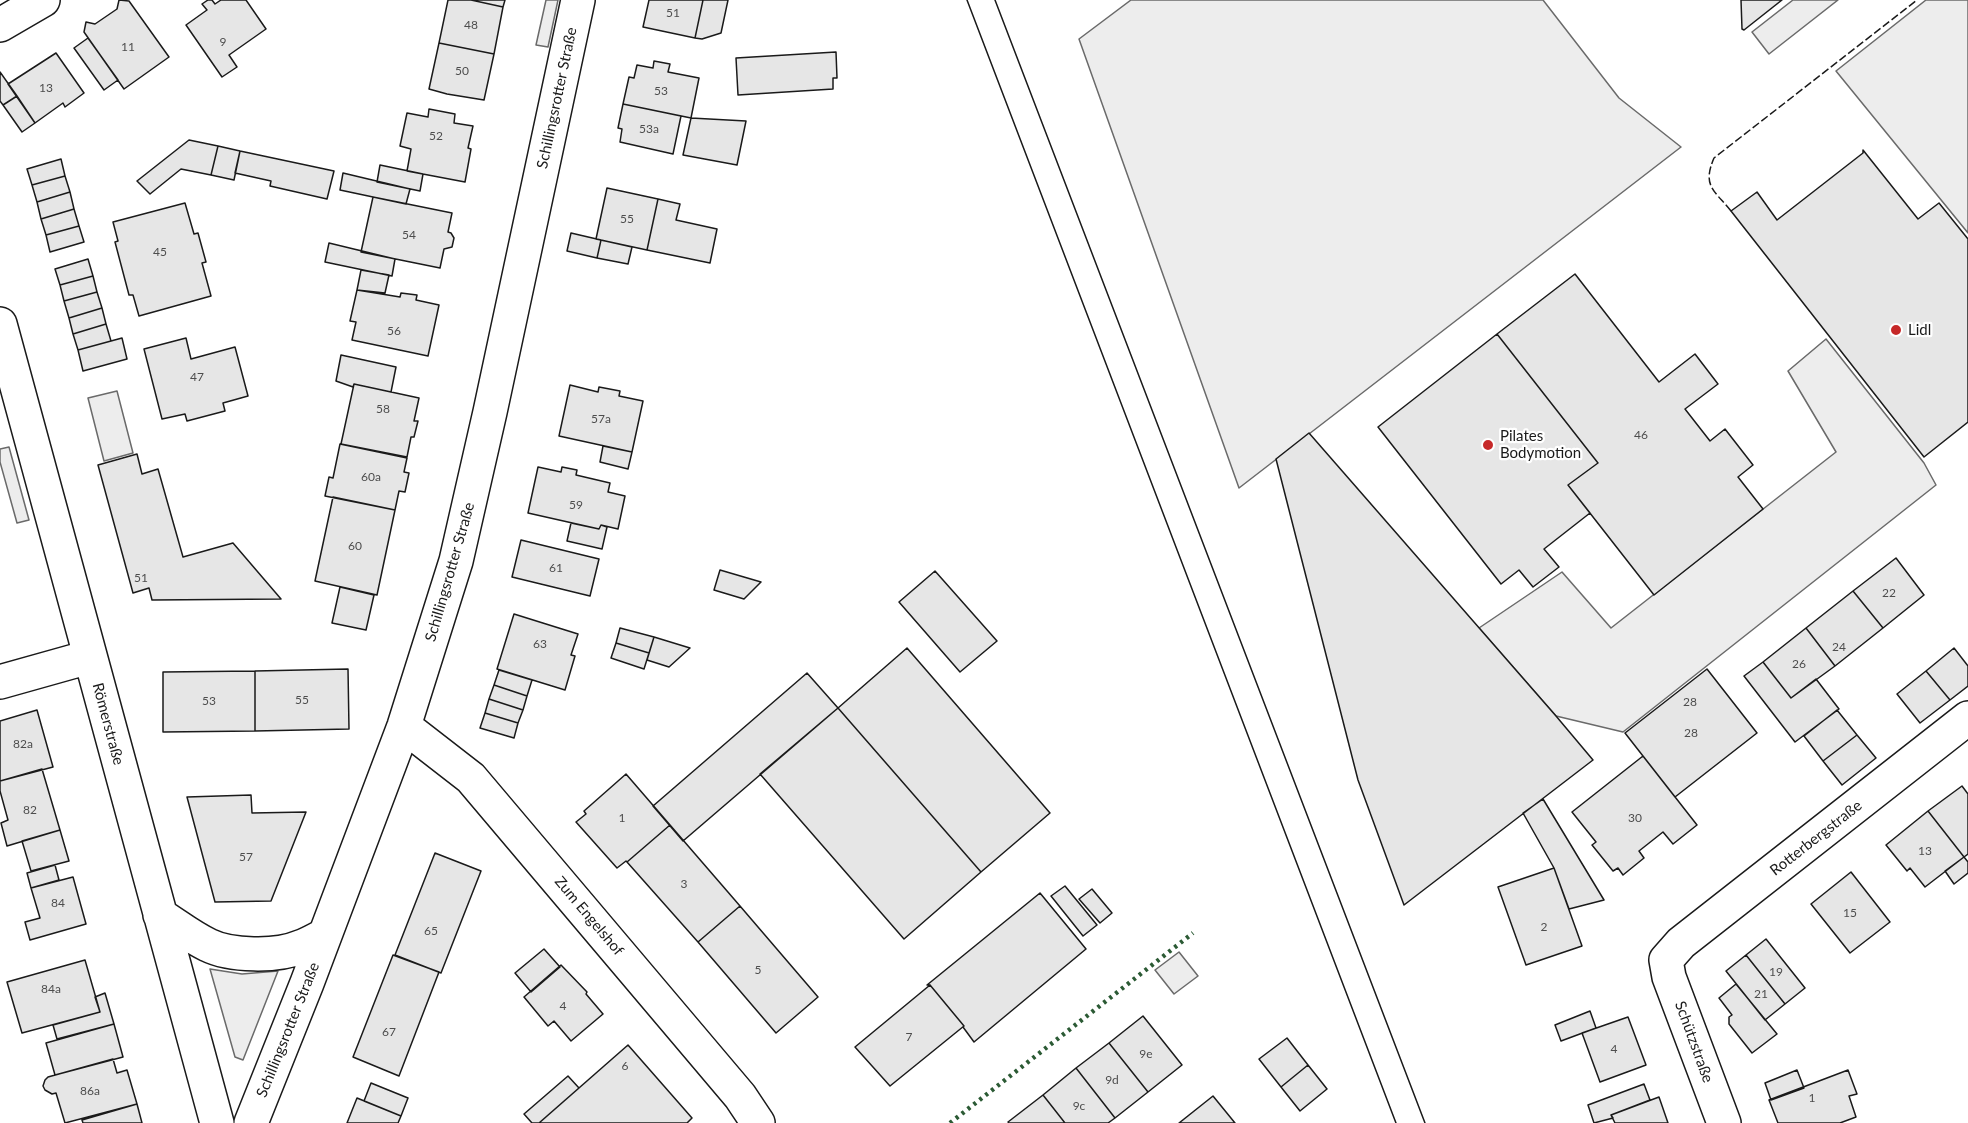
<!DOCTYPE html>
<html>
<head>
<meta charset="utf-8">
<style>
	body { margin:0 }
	canvas { display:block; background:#fff }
</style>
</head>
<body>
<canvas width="1968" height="1123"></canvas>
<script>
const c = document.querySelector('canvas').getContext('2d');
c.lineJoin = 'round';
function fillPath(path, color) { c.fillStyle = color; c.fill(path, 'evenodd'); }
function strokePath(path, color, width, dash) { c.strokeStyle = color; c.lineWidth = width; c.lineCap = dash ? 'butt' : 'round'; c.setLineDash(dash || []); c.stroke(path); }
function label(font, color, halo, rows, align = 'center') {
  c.font = font + ' Lato,sans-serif'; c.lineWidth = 4.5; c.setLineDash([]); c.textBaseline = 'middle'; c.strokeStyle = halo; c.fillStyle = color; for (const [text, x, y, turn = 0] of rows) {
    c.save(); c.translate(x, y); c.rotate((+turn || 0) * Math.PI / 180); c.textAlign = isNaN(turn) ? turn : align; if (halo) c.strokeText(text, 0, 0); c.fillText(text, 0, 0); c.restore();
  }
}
const built = new Path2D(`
	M546,0H558L548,47L536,45Z
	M1131,0H1543L1619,98L1681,147L1239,488L1079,39Z
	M1793,0H1838L1769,54L1752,32Z
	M1926,0H1968V233L1836,71Z
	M1826,339L1924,463L1936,485L1623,732L1556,716L1479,628L1562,572L1611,628L1836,452L1788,371Z
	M117,391L133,453L104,461L88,398Z
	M9,447L29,520L17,523L0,462V449Z
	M1179,952L1198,976L1174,994L1155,970Z
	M210,969L242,974L278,971L243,1060L235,1057Z`);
const building = new Path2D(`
	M119,0L129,1L169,57L124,89L84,32L86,22L95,24L117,9Z
	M208,0H212L215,4L221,0H246L266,29L229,55L237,67L222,77L186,25L207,10L202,4Z
	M448,0H471L503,7L494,54L439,43Z
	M471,0H505L503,7Z
	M649,0H703L695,38L643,27Z
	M703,0H728L721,33L702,39L695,38Z
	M1741,0H1782L1744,30L1742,29Z
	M88,38L118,80L104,90L74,48Z
	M439,43L494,54L484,100L447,94L429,89Z
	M836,52L837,78H833V89L738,95L736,58Z
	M56,53L84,93L65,107L63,103L35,123L8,84Z
	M654,61L670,64L668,72L699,78L691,118L623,104L629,77L634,78L637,65L653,68Z
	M0,72L17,96L3,105L0,101Z
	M17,96L35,123L22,132L3,105Z
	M623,104L681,116L673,154L620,142L622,129L618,128Z
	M429,109L455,114L454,123L473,126L468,148L471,149L465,182L407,171L411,149L400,146L407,113L428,117Z
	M691,118L746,121L737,165L683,155Z
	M189,140L218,146L211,175L181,169L150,194L137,181Z
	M218,146L240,151L234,180L211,175Z
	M1863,150L1918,219L1939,203L1968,239V422L1924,457L1731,211L1757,192L1777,220L1863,153Z
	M240,151L334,171L327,199L270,186L271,181L235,173Z
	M61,159L65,176L32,185L27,169Z
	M380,165L423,174L420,191L377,182Z
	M343,173L410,189L406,204L340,190Z
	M65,176L70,192L37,202L32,185Z
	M607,188L658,199L647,250L596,239Z
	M70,192L74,209L41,219L37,202Z
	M373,197L452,213L448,232L451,233L454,238L452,247L444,249L440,268L361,252Z
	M658,199L680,204L676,220L717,229L710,263L647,250Z
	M185,203L194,234L198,233L206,262L202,263L211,296L139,316L133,295H129L115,242L118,241L113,222Z
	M74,209L79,226L46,235L41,219Z
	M79,226L84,242L50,252L46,235Z
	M571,233L601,240L597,258L567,251Z
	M601,240L632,247L628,264L597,258Z
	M329,243L395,259L392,276L325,262Z
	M88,259L93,276L60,285L55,269Z
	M361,270L389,275L385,293L357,290Z
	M1575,274L1659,382L1695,354L1718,384L1685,409L1710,441L1725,429L1753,465L1738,477L1763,509L1654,595L1568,485L1598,463L1497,334Z
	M93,276L97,292L64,301L60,285Z
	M357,290L400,297L401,293L417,295L416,300L439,305L428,356L352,340L356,322L350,321Z
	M97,292L102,308L69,318L64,301Z
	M102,308L106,324L73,334L69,318Z
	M106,324L111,341L78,350L73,334Z
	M1497,334L1598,463L1568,485L1590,513L1544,549L1559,567L1533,587L1519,570L1501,584L1378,427Z
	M122,338L127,359L83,371L78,350Z
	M186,338L191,359L235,347L248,396L223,403L225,411L187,421L185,414L162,419L144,349Z
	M341,355L396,367L391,392L354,384L353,387L336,381Z
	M354,384L419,398L414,421H418L414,437H411L407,457L341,444Z
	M570,385L598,392L599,387L620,391L619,396L643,401L632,452L559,436Z
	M1309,433L1556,716L1593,760L1404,905L1358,780L1276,459Z
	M340,444L407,458L404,472L409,473L405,492L399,491L395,510L325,496L329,477L333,478Z
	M603,446L632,452L628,469L600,462Z
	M137,454L142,474L158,469L183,557L233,543L281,599L152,600L149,588L133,593L98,465Z
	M538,467L561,472L562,467L577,470L576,475L610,483L608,492L625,496L618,529L601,525L599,529L528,513Z
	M333,497L395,510L377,595L315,581Z
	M571,523L599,529L601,525L607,527L602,549L567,541Z
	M521,540L599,559L590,596L512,577Z
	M1896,558L1924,595L1883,628L1853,591Z
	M720,570L761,582L744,599L714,590Z
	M935,571L997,641L960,672L899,602Z
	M340,587L374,595L366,630L332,623Z
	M1853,591L1883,628L1835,666L1806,628Z
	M514,614L578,634L571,655L575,656L565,690L497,669Z
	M620,628L654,637L649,653L616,643Z
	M1806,628L1835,666L1791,698L1763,662Z
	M654,637L690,648L669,667L647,660Z
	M616,643L649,653L644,669L611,658Z
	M907,648L1050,813L981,872L838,708Z
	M1954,648L1968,666V686L1950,700L1926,671Z
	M1763,662L1791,698L1816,679L1839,709L1795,742L1744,676Z
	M348,669L349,729L255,731V671Z
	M1707,669L1757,733L1675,797L1625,733Z
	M499,670L532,680L527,696L494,685Z
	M255,671V731L163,732V672Z
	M1926,671L1950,700L1920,723L1897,694Z
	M807,673L838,708L683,841L653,806Z
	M494,685L527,696L523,710L489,699Z
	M489,699L523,710L518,723L485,713Z
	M838,708L981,872L904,939L760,774Z
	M37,710L53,767L0,781V721Z
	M1837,710L1857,735L1823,761L1804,736Z
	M485,713L518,723L514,738L480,728Z
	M1857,735L1876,758L1842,785L1823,761Z
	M1643,756L1697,825L1673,844L1663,832L1639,851L1644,858L1623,875L1618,868L1613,871L1592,845L1596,842L1572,812Z
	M42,769L60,830L7,846L1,823L8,820L0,791V781Z
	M626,774L670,825L627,862L626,861L617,868L576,822L586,814L584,811Z
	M1962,786L1968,794V854L1964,857L1928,811Z
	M251,795L252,813L306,812L271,901L215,902L187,797Z
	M1543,799L1604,900L1569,909L1554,868L1523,813Z
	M1928,811L1964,857L1925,887L1910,868L1907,871L1886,845Z
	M670,825L740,906L698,942L627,862Z
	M60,830L69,861L31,871L22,841Z
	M435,853L481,871L441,973L395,955Z
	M1964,857L1968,862V873L1954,884L1945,871Z
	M55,865L59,880L31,888L27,873Z
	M1554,868L1582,946L1526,965L1498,887Z
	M1851,872L1890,922L1850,953L1811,904Z
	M73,877L86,924L30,940L25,922L40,918L31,888Z
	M1065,886L1097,925L1083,936L1051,896Z
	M1092,889L1112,913L1100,923L1079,899Z
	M1040,893L1086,949L974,1042L963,1027L964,1026L930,985H927Z
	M740,906L818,997L776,1033L698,942Z
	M1766,939L1805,988L1785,1004L1746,955Z
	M544,949L560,967L531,992L515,973Z
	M393,955L439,972L399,1076L353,1057Z
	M1746,955L1785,1004L1765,1020L1726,971Z
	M85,960L100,1012L22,1033L7,982Z
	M561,965L587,992L586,994L603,1014L571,1041L554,1021L548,1026L524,997Z
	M1736,984L1777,1034L1752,1053L1729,1024V1017L1732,1015L1719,998Z
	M930,985L964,1026L890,1086L855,1047Z
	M105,993L114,1024L57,1039L53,1025L100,1012L95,997Z
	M1590,1011L1596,1028L1561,1041L1555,1025Z
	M1143,1016L1182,1065L1148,1092L1109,1043Z
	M1628,1017L1646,1065L1600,1082L1582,1033Z
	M114,1024L123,1057L55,1075L46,1043Z
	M1287,1038L1308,1065L1281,1087L1259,1059Z
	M1109,1043L1148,1092L1115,1118L1076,1068Z
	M628,1045L692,1118L687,1123H539Z
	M113,1059L117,1073L127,1070L137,1104L65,1123L56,1093L52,1094L45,1090L43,1086L45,1080L48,1077Z
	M1308,1065L1327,1089L1300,1111L1281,1087Z
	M1076,1068L1115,1118L1108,1123H1065L1043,1095Z
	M1797,1070L1804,1088L1771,1100L1765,1083Z
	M1848,1070L1857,1094L1849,1096L1856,1117L1840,1123H1778L1769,1100Z
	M568,1076L579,1088L539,1123H532L524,1114Z
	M371,1083L408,1098L401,1116L364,1101Z
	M1644,1084L1650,1100L1611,1115L1613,1118L1594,1123L1588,1105Z
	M1043,1095L1065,1123H1009L1008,1122Z
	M1213,1096L1235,1123H1179Z
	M1659,1097L1668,1123H1615L1611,1115Z
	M357,1098L401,1116L398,1123H347Z
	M137,1104L142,1123H83L82,1120Z`);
const minor = new Path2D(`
	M0,25L43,0
	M0,324L217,1123
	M0,682L89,657
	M404,726L471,778L740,1096L758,1123
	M160,915C176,925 191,937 208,945C230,956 277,957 300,947C309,944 317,939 325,935
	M251,1123L307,983L404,726L456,561L490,412L578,0
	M1724,1123L1669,977L1666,960L1681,943L1968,718`);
const tram = new Path2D(`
	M967,0L1396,1123
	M995,0L1425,1123`);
const hedge = new Path2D(`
	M950,1123L1193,933`);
const fence = new Path2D(`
	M1731,211C1714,190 1702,186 1714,158L1917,0`);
const markers = [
	[1896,330,6,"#c62828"],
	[1488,445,6,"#c62828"]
];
const numberNames = [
	["51",673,13],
	["48",471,25],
	["9",223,42],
	["11",128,47],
	["50",462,71],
	["13",46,88],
	["53",661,91],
	["53a",649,129],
	["52",436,136],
	["55",627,219],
	["54",409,235],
	["45",160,252],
	["56",394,331],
	["47",197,377],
	["58",383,409],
	["57a",601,419],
	["46",1641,435],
	["60a",371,477],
	["59",576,505],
	["60",355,546],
	["61",556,568],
	["51",141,578],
	["22",1889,593],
	["63",540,644],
	["24",1839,647],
	["26",1799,664],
	["55",302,700],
	["53",209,701],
	["28",1690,702],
	["28",1691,733],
	["82a",23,744],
	["82",30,810],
	["1",622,818],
	["30",1635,818],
	["13",1925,851],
	["57",246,857],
	["3",684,884],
	["84",58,903],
	["15",1850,913],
	["2",1544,927],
	["65",431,931],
	["5",758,970],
	["19",1776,972],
	["84a",51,989],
	["21",1761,994],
	["4",563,1006],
	["67",389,1032],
	["7",909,1037],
	["4",1614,1049],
	["9e",1146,1054],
	["6",625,1066],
	["9d",1112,1080],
	["86a",90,1091],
	["1",1812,1098],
	["9c",1079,1106]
];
const streetNames = [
	["Schillingsrotter Straße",557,98,-78],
	["Schillingsrotter Straße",450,572,-74],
	["Römerstraße",108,724,75],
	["Rotterbergstraße",1816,838,-38],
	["Zum Engelshof",589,916,50],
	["Schillingsrotter Straße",288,1030,-68],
	["Schützstraße",1694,1042,70]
];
const poiNames = [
	["Lidl",1908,330],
	["Pilates",1500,436],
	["Bodymotion",1500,453]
];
fillPath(built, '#ededed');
strokePath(built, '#6a6a6a', 1.5);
fillPath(building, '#e6e6e6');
strokePath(building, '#1a1a1a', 1.5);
strokePath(minor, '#1a1a1a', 36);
strokePath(minor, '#fff', 33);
strokePath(tram, '#1a1a1a', 1.5);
strokePath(hedge, '#2b5a34', 4.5, [3, 4.5]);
strokePath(fence, '#1a1a1a', 1.5, [8, 3]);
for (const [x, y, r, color] of markers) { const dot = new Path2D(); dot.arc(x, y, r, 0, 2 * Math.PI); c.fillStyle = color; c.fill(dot); strokePath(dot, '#fff', 2); }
label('12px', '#4d4d4d', null, numberNames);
label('15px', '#1a1a1a', '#fff', streetNames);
label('15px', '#1a1a1a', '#fff', poiNames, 'left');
</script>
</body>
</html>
